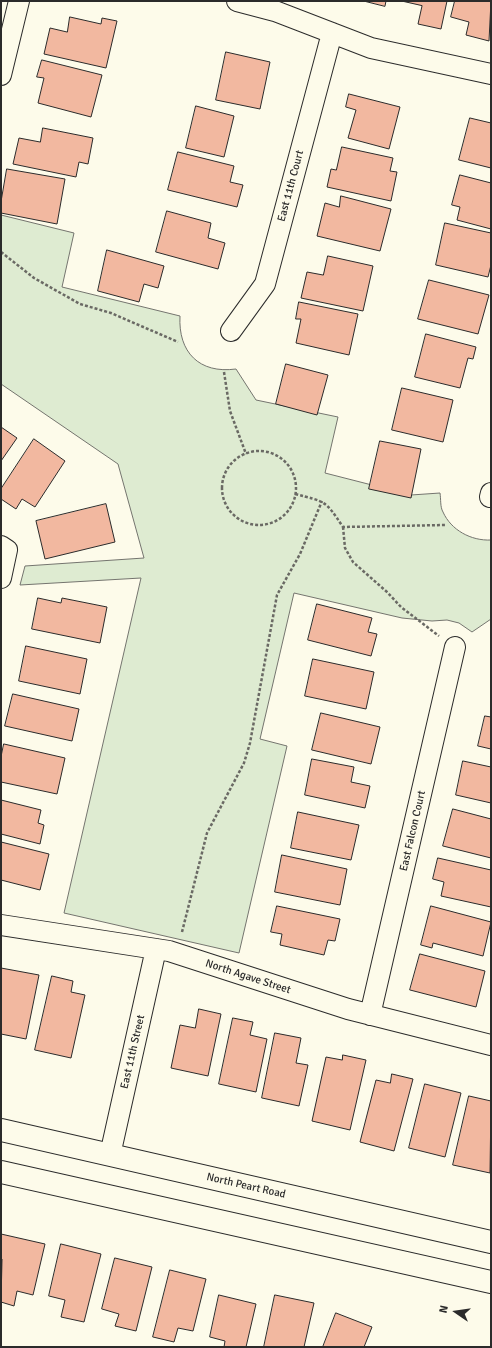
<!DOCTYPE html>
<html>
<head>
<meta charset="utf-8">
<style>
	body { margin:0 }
	#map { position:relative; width:492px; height:1348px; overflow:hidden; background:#fdfbea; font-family:Signika,sans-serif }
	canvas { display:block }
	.frame { position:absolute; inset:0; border:2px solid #2b2b2b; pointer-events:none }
	.north { position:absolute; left:436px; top:1292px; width:40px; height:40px; -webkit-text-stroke:3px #fdfbea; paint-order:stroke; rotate:283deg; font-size:11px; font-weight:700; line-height:16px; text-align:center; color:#2b2b2b }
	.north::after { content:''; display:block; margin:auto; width:14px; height:18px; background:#2b2b2b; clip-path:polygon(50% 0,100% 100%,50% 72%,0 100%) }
</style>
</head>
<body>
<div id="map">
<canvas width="492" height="1348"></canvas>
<div class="frame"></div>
<div class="north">N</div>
</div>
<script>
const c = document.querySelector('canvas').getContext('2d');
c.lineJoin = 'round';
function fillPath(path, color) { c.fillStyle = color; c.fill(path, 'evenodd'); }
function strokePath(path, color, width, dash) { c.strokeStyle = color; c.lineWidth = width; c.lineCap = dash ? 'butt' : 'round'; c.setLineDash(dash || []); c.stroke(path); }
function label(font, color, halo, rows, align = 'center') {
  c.font = font + ' Signika,sans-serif'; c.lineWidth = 3; c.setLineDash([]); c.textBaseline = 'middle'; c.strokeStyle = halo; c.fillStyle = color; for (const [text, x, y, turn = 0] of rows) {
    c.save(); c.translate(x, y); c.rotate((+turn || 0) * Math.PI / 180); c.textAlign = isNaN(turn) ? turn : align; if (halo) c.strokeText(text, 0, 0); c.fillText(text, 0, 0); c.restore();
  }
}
const green = new Path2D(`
	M1,215L74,233L62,287L180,316C178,352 199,374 236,369L256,400L338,417L325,473L411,495L440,493C441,499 440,507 443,512C451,530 471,541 491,540V619L472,632L459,623L447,620L432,621L402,618L294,593L260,739L287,746L239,953L64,913L141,578L20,585L25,566L144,558L118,464L1,384Z`);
const building = new Path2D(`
	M364,1H386L385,6Z
	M402,1H447L441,29L418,24L422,6Z
	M455,1H491L489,41L466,35L469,22L451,17Z
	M70,17L101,24L102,18L117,21L106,68L44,54L50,28L67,32Z
	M226,52L270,62L260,109L216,100Z
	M42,60L102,75L91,117L38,103L44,78L37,77Z
	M349,94L400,107L389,149L348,138L356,110L346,107Z
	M196,106L234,116L224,157L186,148Z
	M470,118L491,123V168L459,160Z
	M43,128L93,138L88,164L79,162L76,177L13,164L19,138L40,142Z
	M342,147L393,158L390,171L397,172L391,201L327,187L331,169L336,170Z
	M178,152L234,166L230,182L243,185L237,207L168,190Z
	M7,169L65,179L57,224L1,213V202Z
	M460,175L491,183V229L457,220L460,207L452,205Z
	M341,196L391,209L380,251L317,236L325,203L339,207Z
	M167,211L211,223L208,238L225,243L218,269L156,252Z
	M445,223L491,233V265L488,277L436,265Z
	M107,250L164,266L158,288L144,284L139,302L98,291Z
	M328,256L373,266L363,311L301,298L307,272L323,275Z
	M429,280L489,295L478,334L418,319Z
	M299,302L358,314L349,355L296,343L301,319H296Z
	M426,334L476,347L473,359L468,358L460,388L415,377Z
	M286,364L328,375L317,415L276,404Z
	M402,388L453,400L443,442L392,430Z
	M1,427L17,438L1,461Z
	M34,439L65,461L35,507L22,499L16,509L1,499V489Z
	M380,441L421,449L411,498L369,489Z
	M106,504L115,542L45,559L36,521Z
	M38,598L61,603L62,598L107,607L100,643L32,629Z
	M317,604L372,618L368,632L377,634L371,656L308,640Z
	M26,646L87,659L80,694L19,681Z
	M313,659L374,672L366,709L305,696Z
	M13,694L79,709L72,741L5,726Z
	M321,713L380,727L371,764L312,750Z
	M485,716L491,717V749L478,746Z
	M4,744L65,758L57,794L1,782V757Z
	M312,759L354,767L351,782L370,786L365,808L305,795Z
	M463,761L491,767V803L456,795Z
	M1,800L41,810L38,823L44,825L40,844L1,834Z
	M453,809L491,819V858L443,846Z
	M298,812L359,825L351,860L291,848Z
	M1,842L49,854L40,890L1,880Z
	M282,855L347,869L340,905L275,892Z
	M438,858L491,870V907L441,896L444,882L433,879Z
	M277,906L340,919L335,941L328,940L324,955L280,945L282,934L271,932Z
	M431,906L491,922L483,956L433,943L432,948L421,945Z
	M420,954L485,971L476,1007L410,990Z
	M1,968L39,975L26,1039L1,1034Z
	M52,976L73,981L71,992L85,995L71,1058L35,1050Z
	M199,1009L221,1014L208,1076L171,1068L180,1025L195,1028Z
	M233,1018L253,1022L250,1035L267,1039L256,1092L219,1084Z
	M275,1033L301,1038L296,1063L308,1065L299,1106L262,1098Z
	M343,1055L366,1060L350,1130L312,1121L326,1057L342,1060Z
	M392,1074L413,1079L394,1151L360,1142L376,1080L390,1083Z
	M425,1084L461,1093L445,1157L409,1148Z
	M469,1096L491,1101L490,1173L453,1165Z
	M1,1234L45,1244L33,1295L17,1291L14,1306L1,1302L2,1259L1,1258Z
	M61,1244L101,1254L84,1322L61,1317L65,1300L49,1296Z
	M115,1258L152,1267L136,1331L115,1326L119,1314L102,1309Z
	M170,1270L206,1279L193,1331L178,1328L174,1342L153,1337Z
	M219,1295L256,1304L246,1347H224L225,1341L210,1337Z
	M275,1295L314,1303L304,1347H264Z
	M336,1313L372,1327L364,1347H323Z`);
const path = new Path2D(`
	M1,252L34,278L80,304L111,313L178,342
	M224,372L230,411L246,454
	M222 488a37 37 0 1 1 74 0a37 37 0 1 1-74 0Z
	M295,494C326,502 325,500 343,527L445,525
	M343,527L345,548L353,562L387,592L401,607L439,636
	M182,932L207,833L244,763L250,743L277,595L300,554L322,501`);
const street = new Path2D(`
	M237,1L275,11L371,48L491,74
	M1,75L19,1
	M231,331L265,284L332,33
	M490,497L491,493
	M1,546L7,550L1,578
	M1,925L169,951L348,1009L491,1045
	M370,1015L455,647
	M110,1155L156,949`);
const secondary = new Path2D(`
	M1,1130L491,1242
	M1,1172L491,1282`);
const streetNames = [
	["East 11th Court",291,186,-75],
	["East Falcon Court",413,831,-77],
	["North Agave Street",248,977,18],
	["East 11th Street",133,1052,-77],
	["North Peart Road",246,1186,13]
];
fillPath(green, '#deebd1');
strokePath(green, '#74746e', 1);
fillPath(building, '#f2b8a0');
strokePath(building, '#2b2b2b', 1);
strokePath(street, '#2b2b2b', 22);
strokePath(secondary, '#2b2b2b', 24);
strokePath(path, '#6a6964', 2.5, [3, 2]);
strokePath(street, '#fdfbea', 20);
strokePath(secondary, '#fdfbea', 22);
label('11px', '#2b2b2b', '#fdfbea', streetNames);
</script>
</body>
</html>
